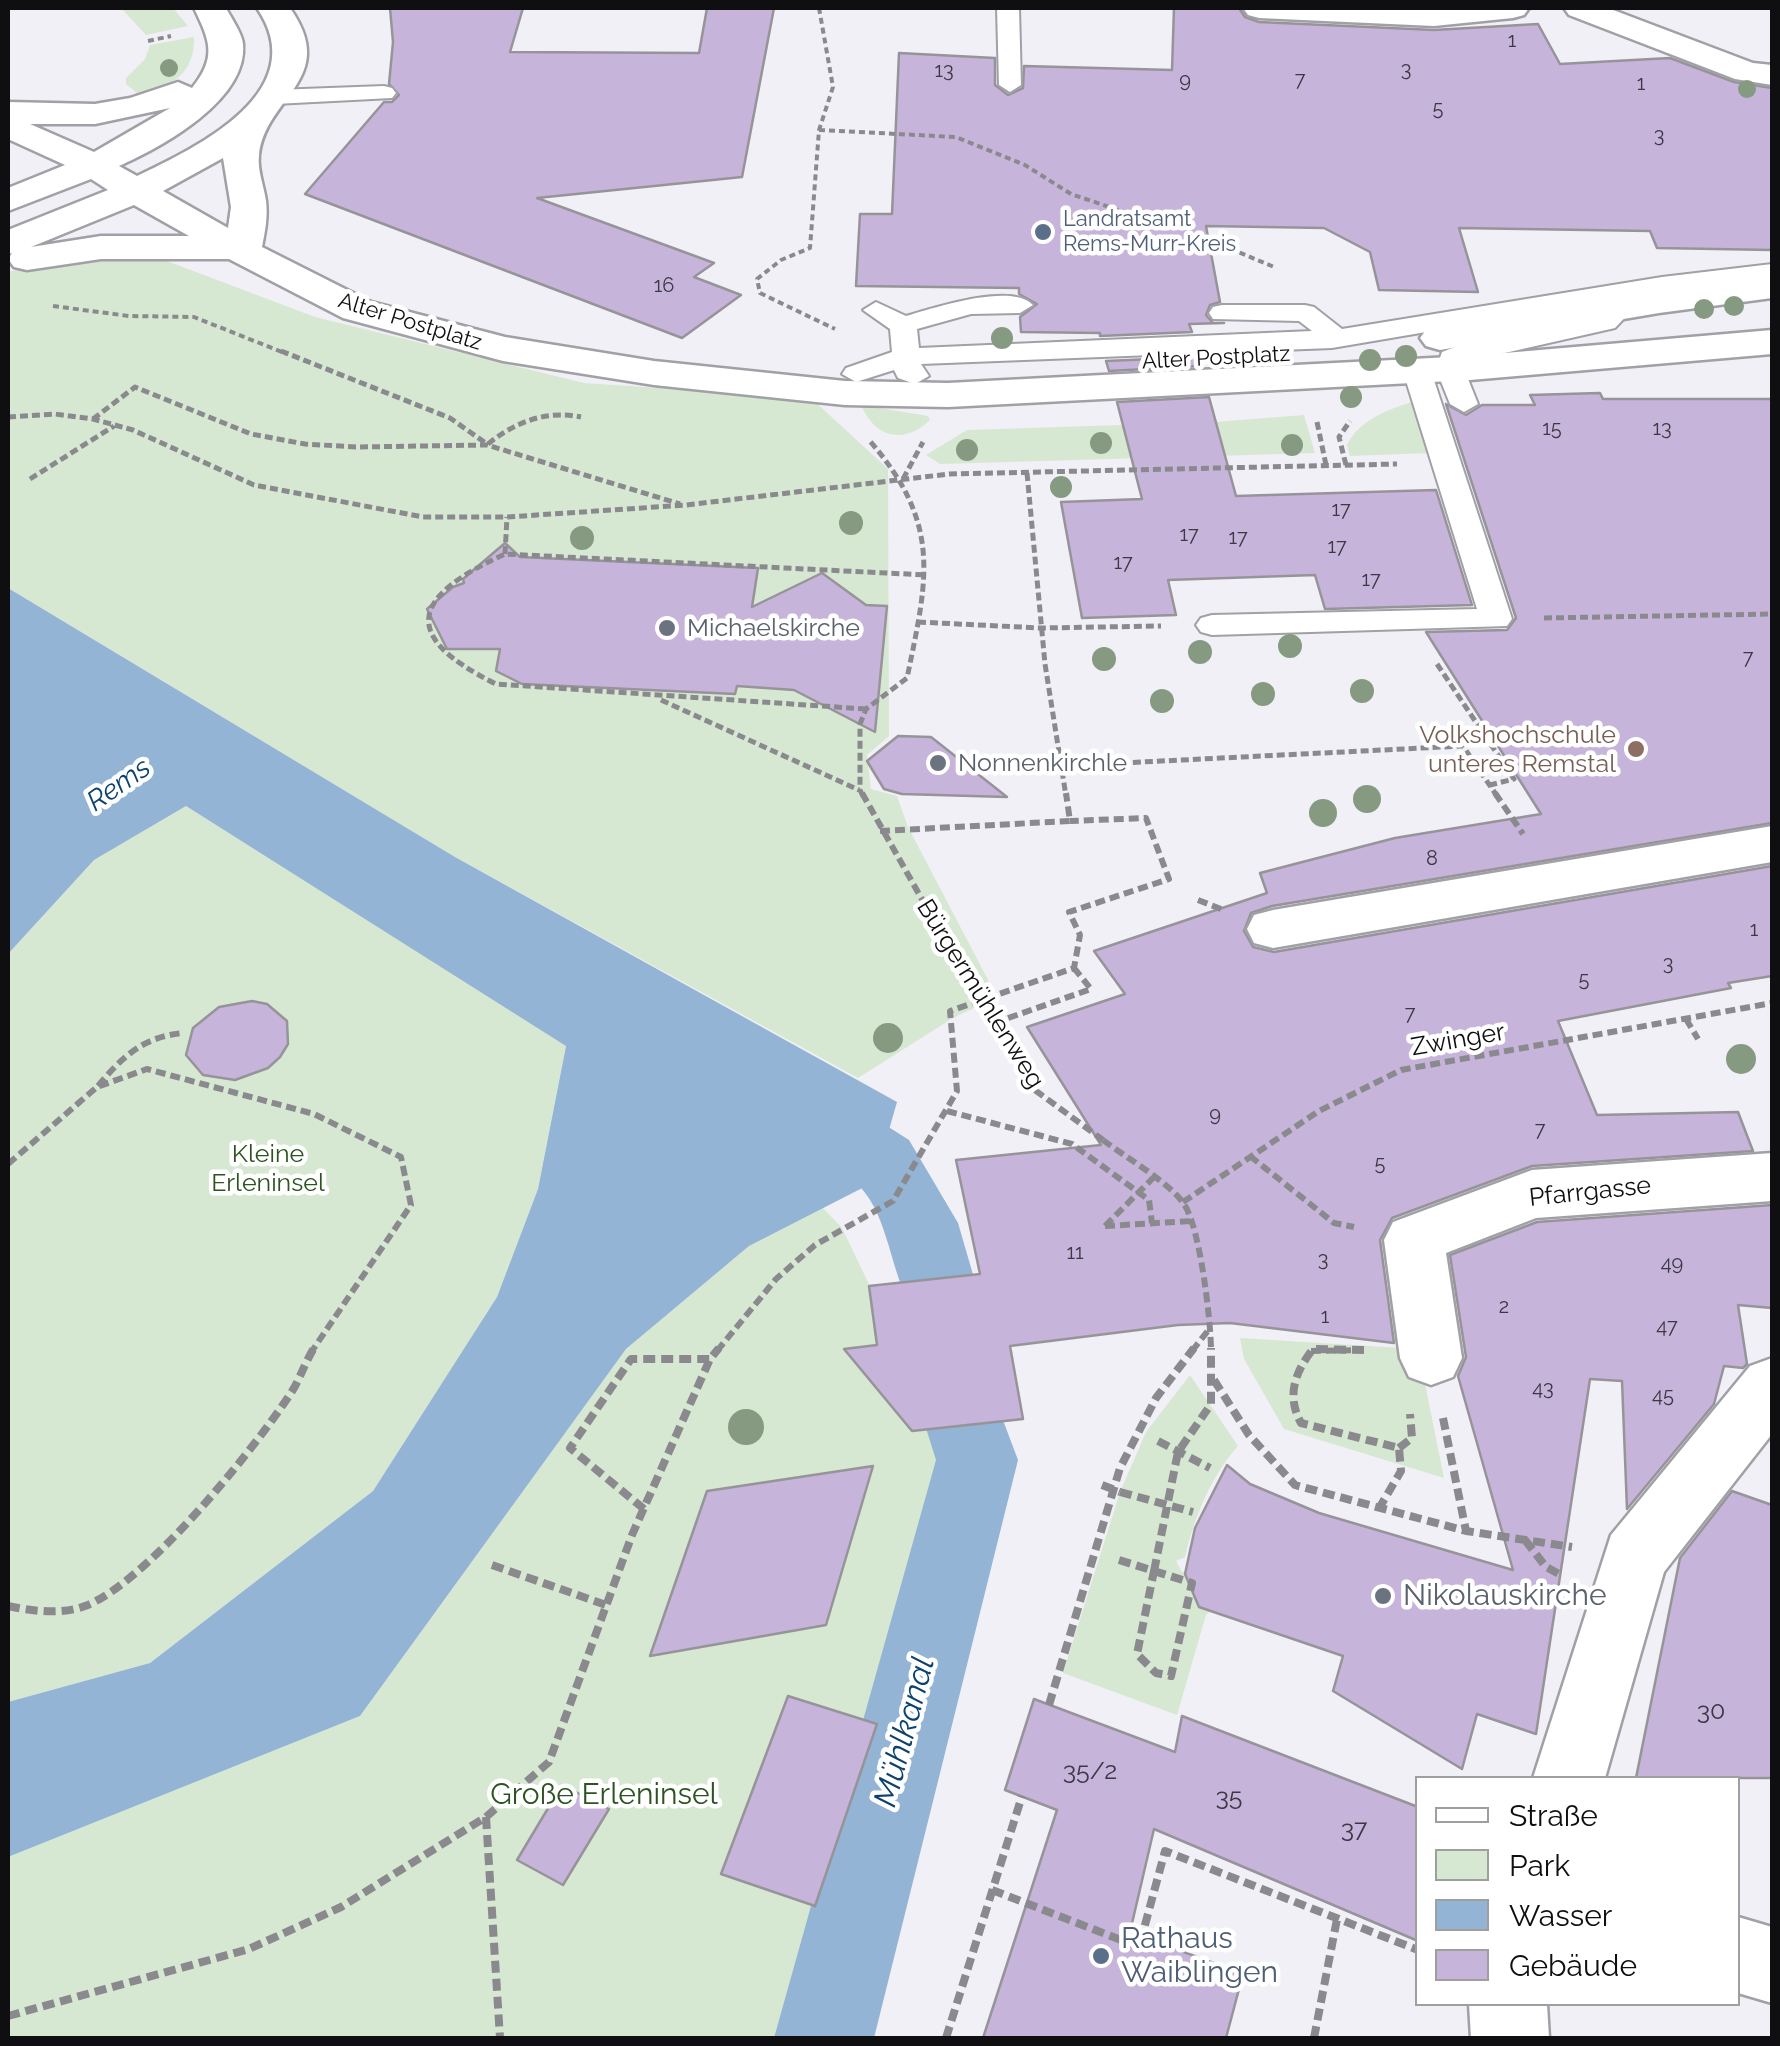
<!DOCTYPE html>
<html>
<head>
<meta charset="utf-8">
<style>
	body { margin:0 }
	#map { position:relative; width:1780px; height:2046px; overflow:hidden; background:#f0f0f6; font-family:Raleway,sans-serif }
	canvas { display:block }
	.frame { position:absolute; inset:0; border:10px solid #0f0f11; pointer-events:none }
	.legend { position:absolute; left:1415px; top:1776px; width:325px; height:230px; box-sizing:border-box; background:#fff; border:2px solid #9f9fa0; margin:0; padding:12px 18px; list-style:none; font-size:30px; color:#0f0f11 }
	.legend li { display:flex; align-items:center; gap:20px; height:50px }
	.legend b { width:50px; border:2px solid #9f9fa0 }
</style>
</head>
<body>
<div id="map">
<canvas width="1780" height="2046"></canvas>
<div class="frame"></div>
<ul class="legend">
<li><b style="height:12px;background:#fff"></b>Straße</li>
<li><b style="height:28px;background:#d7e8d2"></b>Park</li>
<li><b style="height:28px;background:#93b4d4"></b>Wasser</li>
<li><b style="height:28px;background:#c7b4db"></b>Gebäude</li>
</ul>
</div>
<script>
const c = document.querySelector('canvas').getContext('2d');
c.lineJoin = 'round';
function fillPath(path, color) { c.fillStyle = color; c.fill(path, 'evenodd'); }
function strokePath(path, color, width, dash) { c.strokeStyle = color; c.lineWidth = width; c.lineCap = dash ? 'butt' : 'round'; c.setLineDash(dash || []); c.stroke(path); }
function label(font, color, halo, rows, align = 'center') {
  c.font = font + ' Raleway,sans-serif'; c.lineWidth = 9; c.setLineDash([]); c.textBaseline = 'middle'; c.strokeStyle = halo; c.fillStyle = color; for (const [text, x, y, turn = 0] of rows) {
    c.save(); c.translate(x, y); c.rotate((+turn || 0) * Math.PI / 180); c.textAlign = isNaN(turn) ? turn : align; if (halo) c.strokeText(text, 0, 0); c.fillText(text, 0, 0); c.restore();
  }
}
const green = new Path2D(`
	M121,8H173L188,26L146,35Z
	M194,37C195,73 173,84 143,98L126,84V78L145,59L150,45Z
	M159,258L315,317L584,383L811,398L888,469L889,736L867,755L871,789L897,796L908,827L997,997L953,1018L858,1078L455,857L8,588V272L52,259Z
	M1413,402L1430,453L1350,456L1347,445C1358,421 1388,409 1413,402Z
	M867,406L928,416L930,420C906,443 877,440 862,407Z
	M1304,415L1315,453L940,464L926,455L967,430L1215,422Z
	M186,806L566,1045L538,1189L497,1297L373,1491L150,1663L8,1702V954L94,860Z
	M822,1207L842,1228L954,1462L789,2038H8V1857L360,1716L626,1349L749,1246Z
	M1240,1338L1418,1349L1444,1478L1284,1429L1244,1359Z
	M1190,1375L1238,1446C1211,1476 1194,1518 1185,1557L1176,1561L1182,1572H1190L1214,1607L1206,1615L1177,1715L1063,1673L1120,1492L1146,1432Z`);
const water = new Path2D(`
	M8,588L455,857L897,1102L874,1182L749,1246L626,1349L360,1716L8,1857V1702L150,1663L373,1491L497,1297L538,1189L566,1046L186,806L94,860L8,954Z`);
const canal = new Path2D(`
	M801,1079L827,1088L909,1140L958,1223L974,1278L962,1301L935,1311L908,1301C889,1264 887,1209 854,1181C824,1153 785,1146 765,1108L775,1088Z
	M966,1388L995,1399L1018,1460L874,2038H774L936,1460L925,1425L937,1399Z`);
const building = new Path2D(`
	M390,8H523L510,52L699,53L707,8H774L742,177L537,198L714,263L694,277L741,295L682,338L305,194L384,102H392L399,95L389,84L393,42Z
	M1174,8H1239L1245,17L1259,22L1434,30L1538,24L1560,64L1670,58L1734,82L1772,88V250L1657,248L1650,231L1459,228L1478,292L1379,290L1370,252L1324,228L1206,226L1220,302L1210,305L1206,315L1213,323H1224L1189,324L1192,332L1100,336V333L1021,332L1020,317L1037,304L1019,294V288L856,286L860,214H892L899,53L995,58V85L1008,95L1023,88L1024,66L1172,70Z
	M1198,357L1201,366L1109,371L1106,361Z
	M1600,393L1603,399H1772V823L1272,906L1251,913L1244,931L1253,947L1274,952L1772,866V976L1728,983L1731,988L1558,1021L1597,1115L1738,1112L1753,1151L1532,1166L1392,1218L1380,1240L1394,1343L1230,1323L1178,1325L1010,1346L1023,1419L912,1431L844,1349L877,1345L869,1286L980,1274L956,1160L1101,1145L1027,1027L1125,994L1094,951L1267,893L1260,873L1395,838L1541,814L1426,632L1507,630L1516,618L1446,404L1466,415L1482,405H1535L1530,395Z
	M1209,397L1236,496L1436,490L1472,605L1325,609L1315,575L1168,580L1176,615L1082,618L1061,502L1142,499L1117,402Z
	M505,543L520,557L758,568L752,607L822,573L866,605L887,606L875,732L794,690L737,686L735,694L522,684L496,671L500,649H447L427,609L453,587L464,583L463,579Z
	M898,736L931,737L1007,797L902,794L884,789L867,761Z
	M252,1001L267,1004L287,1021L288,1044L280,1057L268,1068L235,1080L203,1075L186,1055L193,1028L219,1007Z
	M1772,1205V1308L1738,1305L1747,1364L1743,1368L1724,1366L1714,1404L1627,1509L1622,1381L1590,1379L1536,1734L1477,1714L1462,1769L1333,1691L1343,1656L1199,1607L1185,1574L1195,1528L1227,1465L1250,1484L1319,1513L1513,1570L1458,1376L1466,1357L1450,1255L1537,1222Z
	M873,1466L826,1625L650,1656L707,1491Z
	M1732,1491L1772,1505V1778H1636L1680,1558Z
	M788,1696L877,1724L815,1906L721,1874Z
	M1034,1699L1175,1752L1182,1716L1418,1807V1941L1154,1829L1130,1932L1243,1974L1226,2038H983L1057,1810L1005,1790Z
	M562,1785L609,1809L563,1885L517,1860Z`);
const pathFar3 = new Path2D(`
	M819,8L833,87L819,130L810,248L781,260L757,279L760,293L835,329
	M148,41L171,36
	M819,130L956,137L1025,165L1071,194L1124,212
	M1212,241L1274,267
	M53,306L129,316L194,317L287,354`);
const pathFar2 = new Path2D(`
	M281,351L450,418L487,444
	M8,417L55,414L93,419L133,430L254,485L423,517H507L686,505L949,474L1397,464
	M93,419L135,387L251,434L305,444L356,447L487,445L680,504
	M1317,422L1326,465
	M488,444C515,422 546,410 581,417
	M1346,465L1339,437L1350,421
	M1027,473L1045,664L1066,796
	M30,479L114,426
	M903,479L923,442
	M505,554L507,517
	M1544,618L1772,614
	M918,622L1040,628L1161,626
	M1437,664L1514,779L1490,785
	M661,700L859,790
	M866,709L496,684C397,635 413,596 505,554L926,575
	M1061,766L1463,746L1497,796
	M863,796L860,790V724L866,709L907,678C928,577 942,524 869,440`);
const pathFar1 = new Path2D(`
	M862,793L928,910
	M1495,793L1523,834
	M880,831L1070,821L1066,793
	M1198,900L1221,909
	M1686,1019L1698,1039
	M994,1023L1091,989L1074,968
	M98,1086C123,1056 143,1037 183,1033
	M947,1111L1072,1144L1149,1200L1152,1223
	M1103,1140C1125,1157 1169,1182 1184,1204C1200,1227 1211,1321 1211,1351
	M1250,1156L1334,1223L1354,1227
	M8,1164L97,1087L147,1069L314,1114L401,1157L411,1205L312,1351
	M1183,1202L1319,1111L1401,1070L1772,1003
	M1105,1226L1192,1221
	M717,1351L776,1279L815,1245L893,1201L957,1091L950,1011L1074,968L1080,935L1069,912L1169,879L1146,818L1070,821
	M1192,1351L1210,1328
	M1311,1351L1364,1350`);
const path = new Path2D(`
	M1364,1350L1313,1349C1295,1372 1286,1396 1301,1423L1399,1448L1401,1471L1381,1505
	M1214,1380L1249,1435L1295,1485L1466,1531L1572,1547
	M1443,1418L1466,1531
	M1158,1441L1210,1468
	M1399,1448L1412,1438L1410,1414
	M1120,1492L1193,1512
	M644,1509L570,1448L631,1359H710
	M1525,1540L1546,1567L1561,1575
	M1119,1560L1154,1571
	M492,1565L606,1605
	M1154,1571L1192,1583L1171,1676L1156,1673L1137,1654Z
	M1154,1571L1178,1452L1211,1404V1348
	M8,1606C32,1611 61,1615 85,1606C146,1583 251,1453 289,1396C299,1382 304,1364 314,1348
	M1049,1705L1120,1468L1156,1398L1194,1348
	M486,1817L500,2038
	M992,1890L1139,1947L1165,1851L1418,1950
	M8,2016L249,1949L341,1907L486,1817L549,1762L632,1535L710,1359L719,1348
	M946,2038L1022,1796
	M1314,2038L1337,1919`);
const lane = new Path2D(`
	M997,8H1019L1021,85L1010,92L999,85Z
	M384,86L392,88L396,93L392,98L275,104L263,97L275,90Z
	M1772,264V280L1662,292L1332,348L921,364L929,376L915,384L898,378L894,370L856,382L842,374L846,368L892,352L890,329L863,310L876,302L906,316C933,308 1012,282 1033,305L1020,313L971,314L917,329L919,348L1312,331L1299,321L1213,319L1209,313L1213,307L1222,305H1305L1314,307L1342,329L1662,277Z
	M1621,300L1634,308L1615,328L1465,362L1464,369L1478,404L1464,412L1450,404L1436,369L1442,352L1463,344L1597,316L1612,302Z
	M1417,363L1431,371L1512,619L1507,626L1212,635L1201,632L1196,625L1201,618L1212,615L1477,609L1403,371Z`);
const street = new Path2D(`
	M1243,8H1529L1524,15L1513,18L1434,26L1259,18L1248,15Z
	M1564,8H1608L1753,63L1772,65V85L1735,79L1569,15Z
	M1772,826V862L1273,948L1254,943L1247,929L1254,915L1273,910Z
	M1772,1153V1201L1536,1218L1446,1253L1462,1358L1453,1377L1431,1385L1409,1377L1400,1358L1384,1240L1393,1222L1532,1170Z
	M1772,1358V1434L1664,1572L1605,1778H1533L1611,1535L1750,1366Z
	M1738,1917L1772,1927V2003L1738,1993Z
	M1469,2004H1547L1549,2038H1471Z`);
const secondary = new Path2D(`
	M194,8H226C231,18 242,33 243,44C248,100 162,147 119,166L137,176C198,147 314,91 257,8H290C340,79 265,97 259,155C257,170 264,186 266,201C268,217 265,232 262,247L371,302L505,337L654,361L845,381L948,383L1470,356L1772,330V354L1470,380L948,407L845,405L654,385L503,361L343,318L229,259H101L27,270L14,267L8,259L12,253L8,254V230L108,190L91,179L8,211V188L65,165L8,139V102L95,104L130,98L178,82L192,88C217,57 210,41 194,8ZM170,108L94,152L30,124H95ZM223,158L231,207L228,228L163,191ZM134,205L189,236H101L31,247Z
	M1772,276V298L1659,313L1440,350L1426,346L1420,338L1426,330L1440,326L1659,289Z`);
const pathBridgeFar1 = new Path2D(`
	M928,910L1032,1088L1103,1140
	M1105,1226L1153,1178`);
const pathBridge = new Path2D(`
	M1102,1485L1120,1492`);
const trees = [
	[169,68,9],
	[1747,89,9],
	[1734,306,10],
	[1704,309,10],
	[1002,338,11],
	[1406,356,11],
	[1370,360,11],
	[1351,397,11],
	[1101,443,11],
	[1292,445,11],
	[967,450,11],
	[1061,487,11],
	[851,523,12],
	[582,538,12],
	[1290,646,12],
	[1200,652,12],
	[1104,659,12],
	[1362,691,12],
	[1263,694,12],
	[1162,701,12],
	[1367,799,14],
	[1323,813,14],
	[888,1038,15],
	[1741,1059,15],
	[746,1427,18]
];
const markers = [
	[1043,232,10,"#5c6f8a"],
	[667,628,10,"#6b7280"],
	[1636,749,10,"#8d6e63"],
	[938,763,10,"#6b7280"],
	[1383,1596,10,"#6b7280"],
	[1101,1956,10,"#5c6f8a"]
];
const numberNames = [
	["1",1512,41],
	["3",1406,70],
	["13",944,71],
	["7",1300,80],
	["9",1185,81],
	["1",1641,84],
	["5",1438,109],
	["3",1659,136],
	["16",664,286],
	["15",1552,429],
	["13",1662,429],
	["17",1341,510],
	["17",1189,535],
	["17",1238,538],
	["17",1337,547],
	["17",1123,563],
	["17",1371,580],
	["7",1748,658],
	["8",1432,859],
	["1",1754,930],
	["3",1668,964],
	["5",1584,980],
	["7",1410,1014],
	["9",1215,1115],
	["7",1540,1130],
	["5",1380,1164],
	["11",1075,1253],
	["3",1323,1260],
	["49",1672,1264],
	["2",1504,1307],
	["1",1325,1317],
	["47",1667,1327],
	["43",1543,1389],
	["45",1663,1396]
];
const farServicenames = [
	["Landratsamt",1063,219],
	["Rems-Murr-Kreis",1063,244]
];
const farStreetnames = [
	["Alter Postplatz",410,322,17],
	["Alter Postplatz",1216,358,-3]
];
const worshipNames = [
	["Michaelskirche",687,628],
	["Nonnenkirchle",958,763]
];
const educationNames = [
	["Volkshochschule",1616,735],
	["unteres Remstal",1616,764]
];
const streetNames = [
	["Bürgermühlenweg",980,994,58],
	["Zwinger",1458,1040,-10],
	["Pfarrgasse",1590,1192,-6]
];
const parkNames = [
	["Kleine",268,1154],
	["Erleninsel",268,1183]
];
const nearNumbernames = [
	["30",1711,1711],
	["35/2",1090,1771],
	["35",1229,1797],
	["37",1354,1829]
];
const waterNames = [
	["Rems",119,785,-35]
];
const nearWorshipnames = [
	["Nikolauskirche",1403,1596]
];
const nearParknames = [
	["Große Erleninsel",604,1795]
];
const nearServicenames = [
	["Rathaus",1121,1939],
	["Waiblingen",1121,1973]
];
const nearWaternames = [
	["Mühlkanal",905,1732,-75]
];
fillPath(green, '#d7e8d2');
fillPath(water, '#93b4d4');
fillPath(canal, '#93b4d4');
fillPath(building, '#c7b4db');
strokePath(building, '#969499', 2.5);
strokePath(lane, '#a0a0a6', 4);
strokePath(street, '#a0a0a6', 5);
strokePath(secondary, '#a0a0a6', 5);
strokePath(pathFar3, '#8a8a8e', 4, [6, 4]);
strokePath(pathFar2, '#8a8a8e', 5, [8, 4]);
strokePath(pathFar1, '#8a8a8e', 6, [10, 5]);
strokePath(path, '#8a8a8e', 8, [12, 6]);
fillPath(lane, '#fff');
fillPath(street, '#fff');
fillPath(secondary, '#fff');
strokePath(pathBridgeFar1, '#8a8a8e', 6, [10, 5]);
strokePath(pathBridge, '#8a8a8e', 8, [12, 6]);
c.fillStyle = '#859a81';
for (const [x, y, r] of trees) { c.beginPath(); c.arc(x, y, r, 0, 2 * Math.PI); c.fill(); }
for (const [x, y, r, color] of markers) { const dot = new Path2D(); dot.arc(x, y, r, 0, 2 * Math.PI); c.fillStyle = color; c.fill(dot); strokePath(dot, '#fff', 4); }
label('20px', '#3d3844', null, numberNames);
label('22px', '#4e5e75', '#fff', farServicenames, 'left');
label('22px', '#0f0f11', '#fff', farStreetnames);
label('25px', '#5b616d', '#fff', worshipNames, 'left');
label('25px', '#785e54', '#fff', educationNames, 'right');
label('25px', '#0f0f11', '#fff', streetNames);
label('25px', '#2d5322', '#fff', parkNames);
label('25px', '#3d3844', null, nearNumbernames);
label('italic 28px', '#0d426c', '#fff', waterNames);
label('30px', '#5b616d', '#fff', nearWorshipnames, 'left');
label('30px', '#2d5322', '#fff', nearParknames);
label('30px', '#4e5e75', '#fff', nearServicenames, 'left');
label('italic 32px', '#0d426c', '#fff', nearWaternames);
</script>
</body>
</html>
